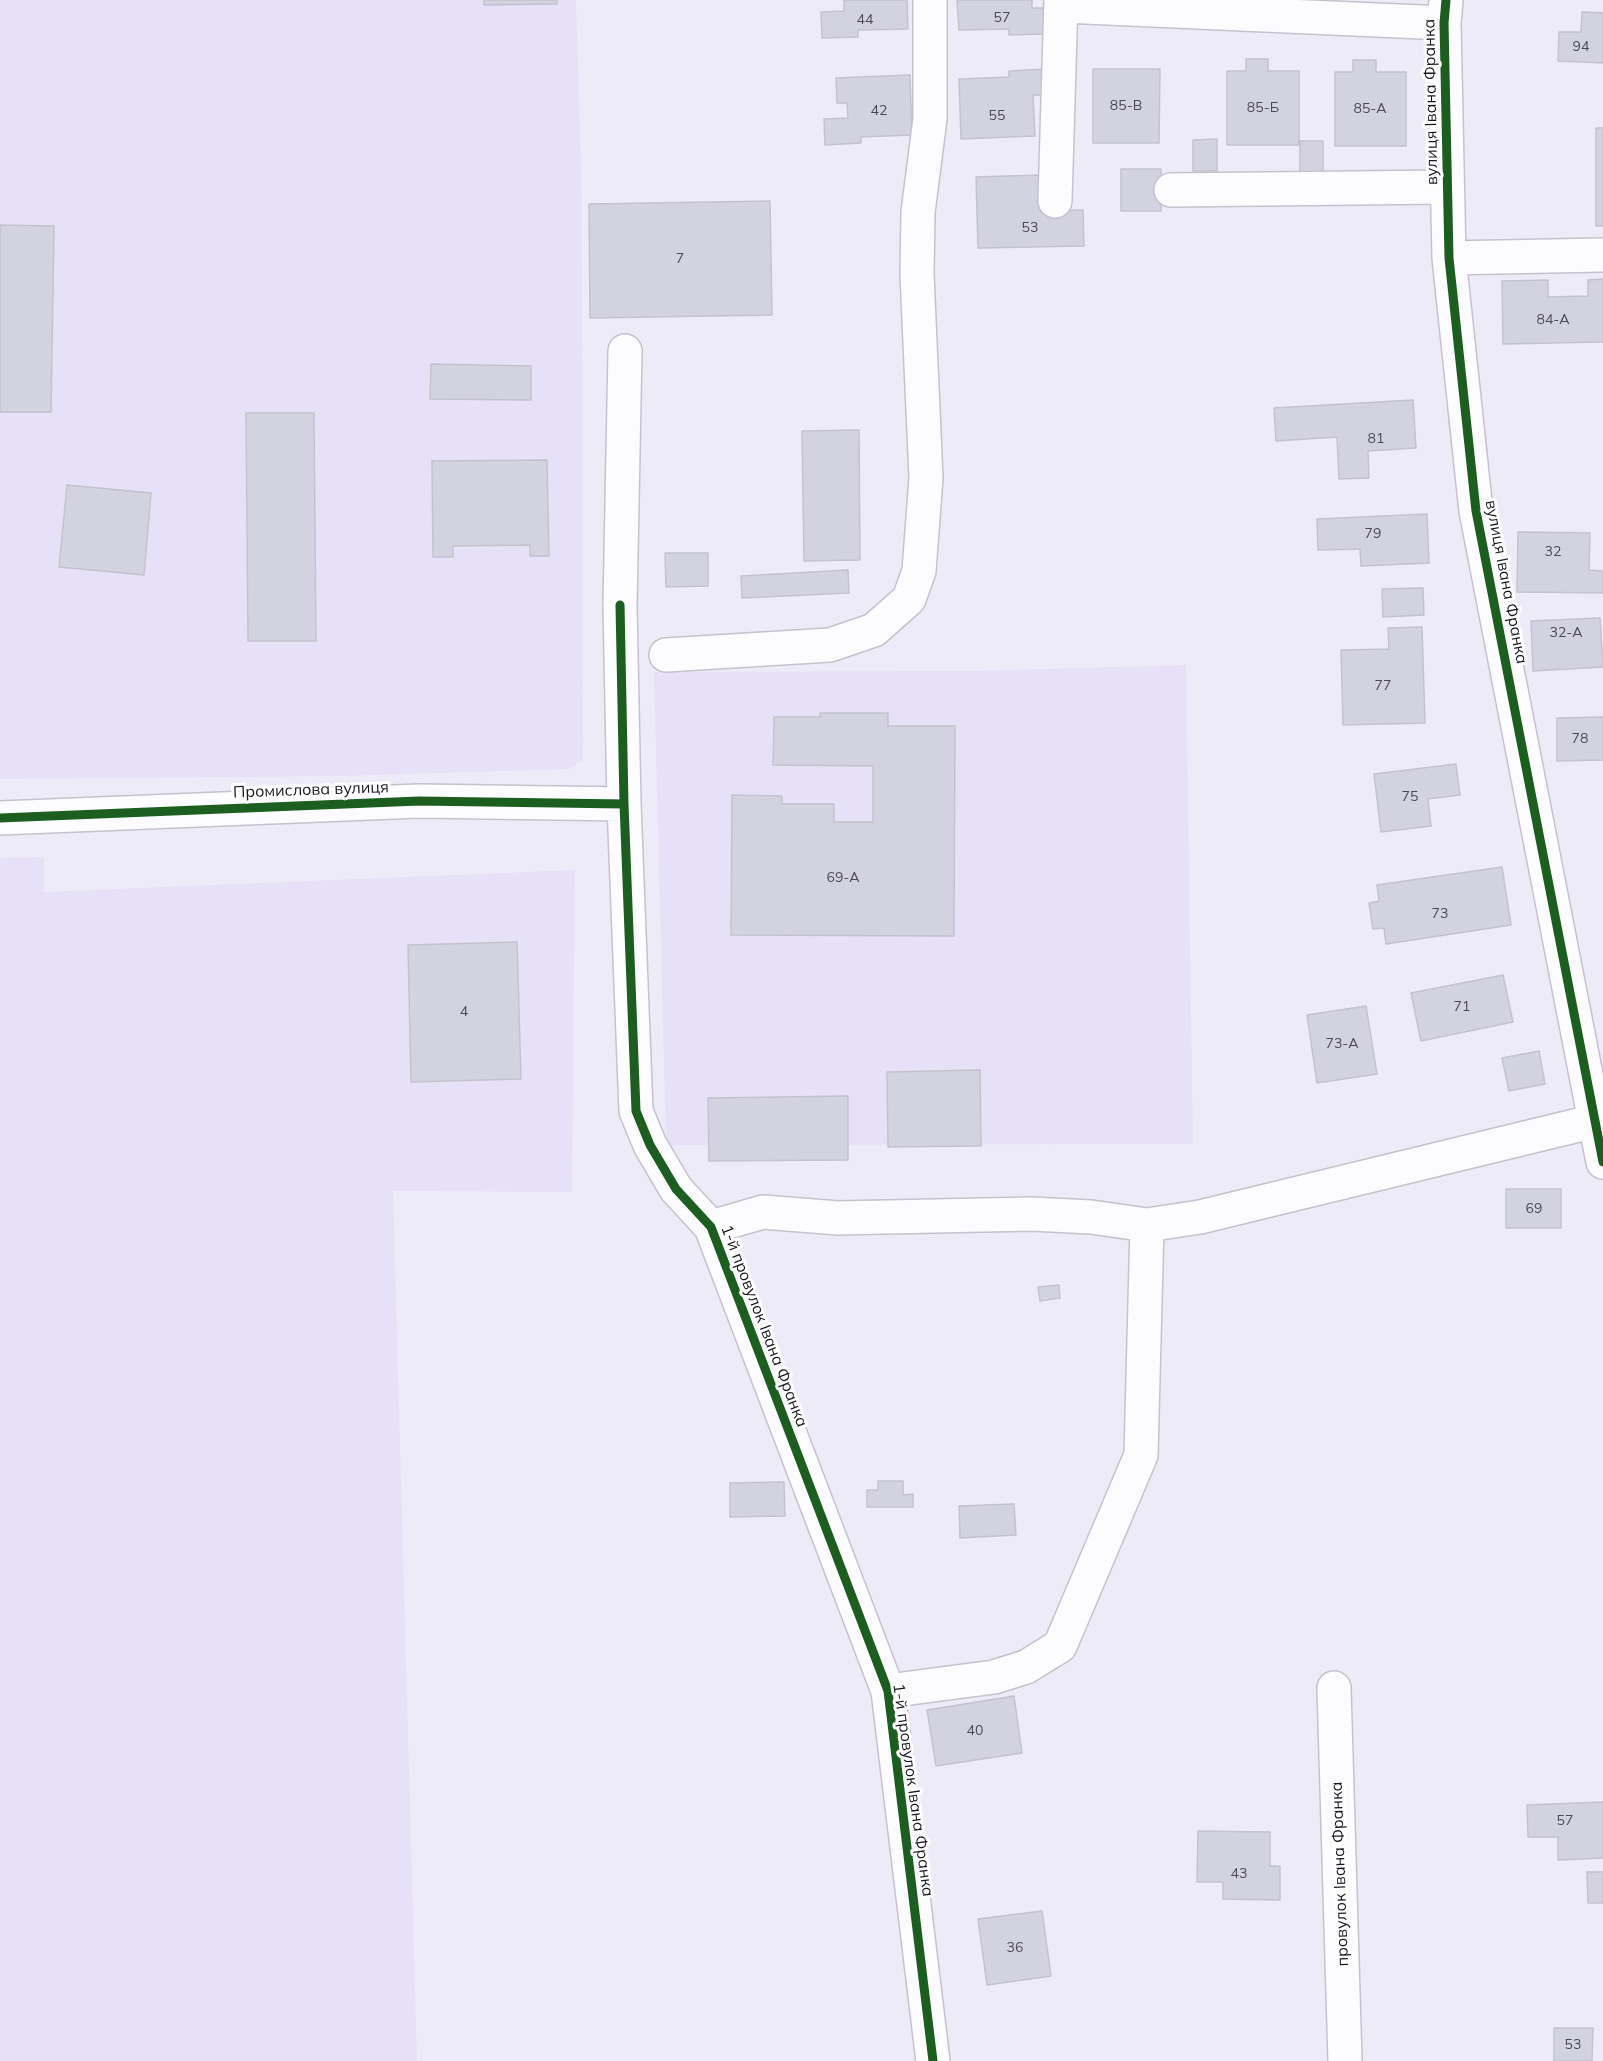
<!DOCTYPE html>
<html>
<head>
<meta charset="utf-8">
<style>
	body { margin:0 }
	canvas { display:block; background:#eeebf8 }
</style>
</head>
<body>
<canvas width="1603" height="2061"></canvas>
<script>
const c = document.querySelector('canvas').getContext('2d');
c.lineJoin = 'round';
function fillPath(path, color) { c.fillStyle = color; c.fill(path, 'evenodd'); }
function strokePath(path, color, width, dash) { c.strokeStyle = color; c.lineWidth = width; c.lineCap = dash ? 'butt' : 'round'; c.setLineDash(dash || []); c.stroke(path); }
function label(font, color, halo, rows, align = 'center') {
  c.font = font + ' Mulish,sans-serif'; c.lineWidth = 6; c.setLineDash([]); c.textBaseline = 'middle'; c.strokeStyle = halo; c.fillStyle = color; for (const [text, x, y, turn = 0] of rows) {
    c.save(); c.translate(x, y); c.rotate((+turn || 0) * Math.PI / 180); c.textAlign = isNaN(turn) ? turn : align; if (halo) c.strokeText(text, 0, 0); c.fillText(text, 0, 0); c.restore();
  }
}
const built = new Path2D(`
	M0,0H576L582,199L583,759L570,769L343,776L0,779Z
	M1186,665L1193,1144L666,1145L654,672L973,671Z
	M44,857V892L575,870L572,1192L393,1191L417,2061H0V858Z`);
const building = new Path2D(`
	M484,0H557V4L484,5Z
	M844,0H907L908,29L858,30V37L822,38L821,12L844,11Z
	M957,0H1032V8H1045V34L1009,35V29L959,30Z
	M1582,12L1603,13V63L1558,61L1559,32H1581Z
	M1246,59H1268V71H1299V145H1227V71H1246Z
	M1353,60H1376V72H1406V146H1335V72H1353Z
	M1045,69L1046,95H1033L1035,136L961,139L959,79L1009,77V71Z
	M1093,69H1160L1159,143H1093Z
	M910,75L912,135L861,137V143L825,145L824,119L848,118L847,103H837L836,78Z
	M1596,128H1603V226H1596Z
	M1217,139V171H1193V140Z
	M1300,141H1323V173H1300Z
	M1121,169H1161V211H1121Z
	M1040,175V210H1083L1084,246L978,248L976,177Z
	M770,201L772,315L590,318L589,204Z
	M0,225L54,226L51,412H0Z
	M1603,279V342L1503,344L1502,281L1548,280V297L1588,296V280Z
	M431,364L531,366V400L430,399Z
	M1413,400L1416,448L1368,451L1369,478L1339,479L1337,437L1276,441L1274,408Z
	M246,413H314L316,641H248Z
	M859,430L860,560L804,561L802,431Z
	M547,460L549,556H530V545L453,546V557H433L432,461Z
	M67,485L151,493L144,575L59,567Z
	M1427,514L1429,563L1361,566L1360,549L1318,550L1317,519Z
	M1518,532L1590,533L1589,570L1603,571V593L1517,592Z
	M665,553H708V586L666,587Z
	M848,570L849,593L742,598L741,576Z
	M1423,588L1424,615L1383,617L1382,589Z
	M1600,618L1603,667L1533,671L1531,621Z
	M1422,627L1425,723L1343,725L1341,650L1389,649L1388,628Z
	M820,713H888V726H955L954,936L731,935L732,795L782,796V804H834V822H873V766L773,765L774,717H820Z
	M1603,717V760L1557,761V718Z
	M1456,764L1460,795L1428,799L1431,826L1381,832L1374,774Z
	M1502,867L1511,925L1386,944L1384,928L1373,929L1369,903L1379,901L1377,885Z
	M517,942L521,1079L411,1082L408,945Z
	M1503,975L1513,1022L1421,1041L1411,993Z
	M1366,1006L1377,1074L1317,1083L1307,1015Z
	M1539,1051L1545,1084L1509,1091L1502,1058Z
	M980,1070L981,1146L888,1147L887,1072Z
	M848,1096V1160L709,1161L708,1098Z
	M1506,1189H1561V1228H1506Z
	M1059,1285L1060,1298L1040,1301L1038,1287Z
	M878,1481H903V1495L913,1494V1507H867V1490H878Z
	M784,1482L785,1516L730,1517V1483Z
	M1014,1504L1016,1535L960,1538L959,1506Z
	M1014,1696L1022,1753L936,1766L927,1710Z
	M1603,1802V1858L1558,1860V1837H1528L1527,1805Z
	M1198,1831L1270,1832V1866H1280V1900L1223,1899V1882H1197Z
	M1587,1872H1603V1903H1588Z
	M1042,1911L1051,1976L987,1985L978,1919Z
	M1554,2028H1593L1592,2061H1554Z`);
const minor = new Path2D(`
	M1446,0L1444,23L1449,258L1476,511L1603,1162
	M1063,6L1444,23
	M1171,190L1446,187
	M1055,201L1061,0
	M1449,258L1603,255
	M625,351L620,605L624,804L636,1111L650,1145L676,1189L711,1227L888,1691L933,2061
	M666,655L830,645L874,630L909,599L919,571L926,478L917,274L918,212L930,119V0
	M0,818L419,801L624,804
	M711,1227L763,1212L838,1218L1032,1214L1091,1217L1147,1225L1200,1217L1595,1121
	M1334,1688L1345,2061
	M888,1691L994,1677L1026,1667L1060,1646L1141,1455L1147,1225`);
const cycleway = new Path2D(`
	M1446,0L1444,23L1449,258L1476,511L1603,1162
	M620,605L624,804L636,1111L650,1145L676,1189L711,1227L888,1691L933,2061
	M0,818L419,801L624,804`);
const numberNames = [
	["57",1002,18],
	["44",865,20],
	["94",1581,47],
	["85-В",1126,106],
	["85-Б",1263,108],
	["85-А",1370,109],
	["42",879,111],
	["55",997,116],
	["53",1030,228],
	["7",680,259],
	["84-А",1553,320],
	["81",1376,439],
	["79",1373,534],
	["32",1553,552],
	["32-А",1566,633],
	["77",1383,686],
	["78",1580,739],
	["75",1410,797],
	["69-А",843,878],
	["73",1440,914],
	["71",1462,1007],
	["4",464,1012],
	["73-А",1342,1044],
	["69",1534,1209],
	["40",975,1731],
	["57",1565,1821],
	["43",1239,1874],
	["36",1015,1948],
	["53",1573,2045]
];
const streetNames = [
	["вулиця Івана Франка",1431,102,-91],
	["вулиця Івана Франка",1506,582,79],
	["Промислова вулиця",311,790,-2],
	["1-й провулок Івана Франка",764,1326,69],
	["1-й провулок Івана Франка",913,1790,82],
	["провулок Івана Франка",1340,1874,-92]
];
fillPath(built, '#e6e1f7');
fillPath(building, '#d3d2e0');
strokePath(building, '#c4c3cd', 1.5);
strokePath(minor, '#c5c2cd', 36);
strokePath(minor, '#fcfcfe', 33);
strokePath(cycleway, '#1b5e20', 9);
label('14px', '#4b4a54', null, numberNames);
label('16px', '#18171f', '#fff', streetNames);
</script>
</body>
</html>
